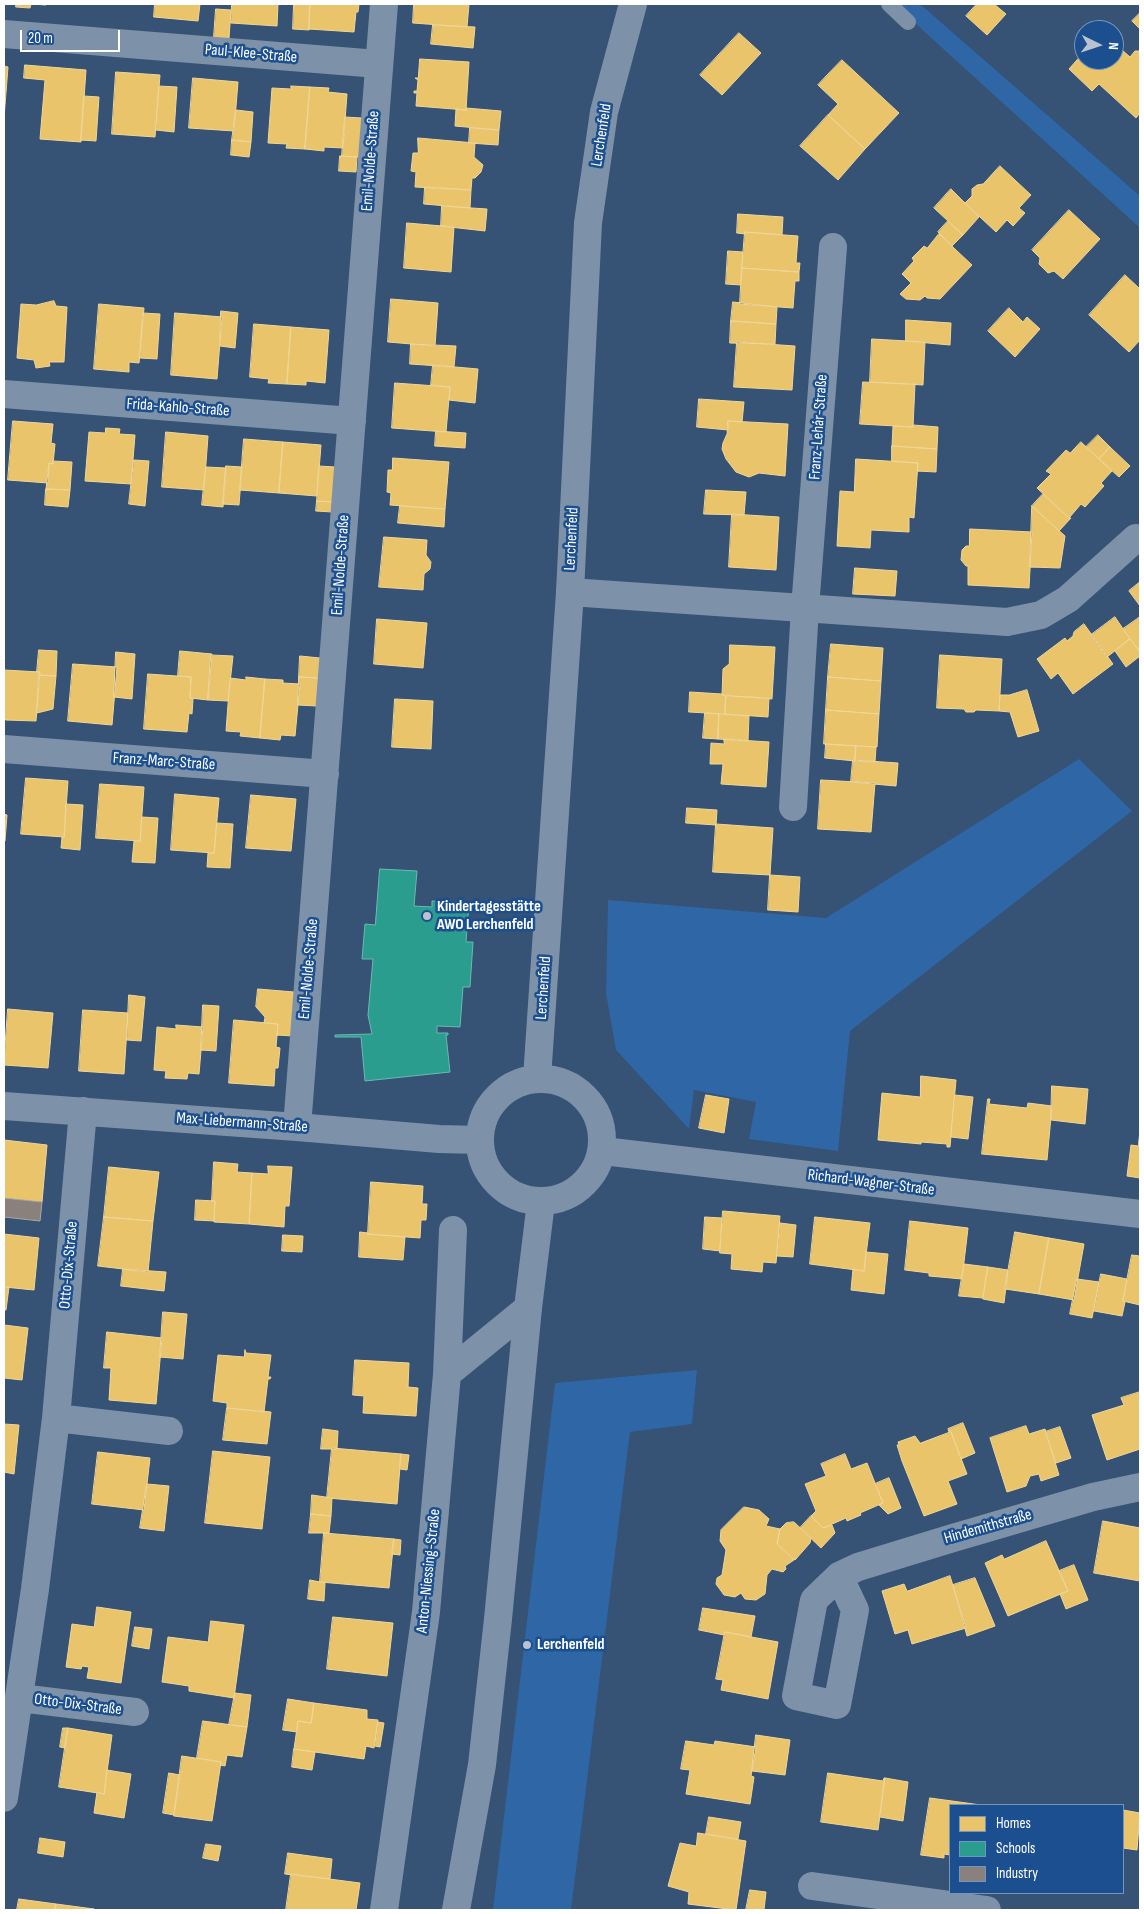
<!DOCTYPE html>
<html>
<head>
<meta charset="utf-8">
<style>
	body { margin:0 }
	#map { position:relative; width:1144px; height:1914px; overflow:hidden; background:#365274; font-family:"Sofia Sans Condensed",sans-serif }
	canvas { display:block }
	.frame { position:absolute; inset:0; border:5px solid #fff; pointer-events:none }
	.legend { position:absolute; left:949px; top:1804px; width:175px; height:90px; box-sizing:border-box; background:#1b4f8f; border:1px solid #7695bc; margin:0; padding:6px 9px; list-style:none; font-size:15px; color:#fff }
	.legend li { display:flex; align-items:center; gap:10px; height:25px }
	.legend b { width:25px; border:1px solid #7695bc }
	.north { position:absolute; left:1074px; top:20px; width:50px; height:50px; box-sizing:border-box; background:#1b4f8f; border:1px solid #7695bc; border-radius:50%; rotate:94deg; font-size:14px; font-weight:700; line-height:20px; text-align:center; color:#fff }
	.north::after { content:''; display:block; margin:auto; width:18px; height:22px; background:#b9c2ce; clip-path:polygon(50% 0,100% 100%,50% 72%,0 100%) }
	.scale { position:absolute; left:20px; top:30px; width:100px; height:22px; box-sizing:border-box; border:2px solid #fff; border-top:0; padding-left:6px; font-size:15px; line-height:18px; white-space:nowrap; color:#fff; -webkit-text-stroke:4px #1b4f8f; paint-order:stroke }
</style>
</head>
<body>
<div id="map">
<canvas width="1144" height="1914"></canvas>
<div class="frame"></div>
<ul class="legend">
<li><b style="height:14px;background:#e9c46a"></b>Homes</li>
<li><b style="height:14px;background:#2a9d8f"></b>Schools</li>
<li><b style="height:14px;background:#8a817c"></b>Industry</li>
</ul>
<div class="north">N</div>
<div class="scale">20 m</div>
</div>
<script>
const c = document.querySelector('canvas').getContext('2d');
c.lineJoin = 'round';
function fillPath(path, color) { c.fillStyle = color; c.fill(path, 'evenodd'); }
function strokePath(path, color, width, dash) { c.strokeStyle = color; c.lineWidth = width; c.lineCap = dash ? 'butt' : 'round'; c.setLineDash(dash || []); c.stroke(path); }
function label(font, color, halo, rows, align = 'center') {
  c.font = font + ' "Sofia Sans Condensed",sans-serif'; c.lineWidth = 5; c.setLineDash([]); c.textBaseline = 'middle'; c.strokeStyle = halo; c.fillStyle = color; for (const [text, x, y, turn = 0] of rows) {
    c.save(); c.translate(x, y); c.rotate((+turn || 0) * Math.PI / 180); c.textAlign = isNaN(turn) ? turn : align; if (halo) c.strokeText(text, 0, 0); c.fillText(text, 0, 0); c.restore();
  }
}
const green = new Path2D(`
	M894,4H920L1140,196V228Z
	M1079,759L1132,811L850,1031L838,1151L749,1139L756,1102L694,1090L689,1129L616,1050L606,993L608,900L826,918Z
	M697,1370L692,1424L630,1432L571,1910H493L555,1383Z`);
const homes = new Path2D(`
	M16,4H46V5L31,4L30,8L16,7Z
	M155,4H200L198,21L154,17Z
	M232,4H278L277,26L231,23Z
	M294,4H310L309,30L293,29Z
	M310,4H359L358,12H356L354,32L309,29Z
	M414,4H469L467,27L413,23Z
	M977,4H994L1006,14L987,35L966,16Z
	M216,9L231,10L229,38L214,37Z
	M1140,13V29L1132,21Z
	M433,25L475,27L473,48L431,44Z
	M739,33L761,53L722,95L700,75Z
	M1114,43L1130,57L1135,51H1140V113L1136,118L1099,84L1092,91L1069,69L1084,52V60H1114Z
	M420,59L469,62L466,110L416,106L417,93H414V91H417L418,80L415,78H418Z
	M842,60L899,113L865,149L828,115L838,104L818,85Z
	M25,65L86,70L81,142L40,139L45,80L24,78Z
	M4,66L8,67L4,118Z
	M116,72L160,75L155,137L112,134Z
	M193,78L238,82L234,131L189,128Z
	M159,86L177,87L174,132L156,130Z
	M291,86L310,87L305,149L286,148L287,144L268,143L272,88L291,89Z
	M310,87L329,88L328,92L347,94L343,148L324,147V151L305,149Z
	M84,96L99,97L96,141L81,140Z
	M466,108L501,111L499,130L455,126L456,109L466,110Z
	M236,110L253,112L251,142L232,140Z
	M828,115L865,149L838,180L800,146Z
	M345,117L362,118L359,157L342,156Z
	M470,128L499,130L498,145L469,143Z
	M418,138L475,143L474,157L483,165L481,172L475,178H472L471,190L415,187L416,172L411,171L413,153H418Z
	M232,140L251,142L249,157L231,155Z
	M340,156L357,157L356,172L339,171Z
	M1000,166L1031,195L1019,208L1025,213L1013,226L1007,220L996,232L965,203L972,196V189L977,185L983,184Z
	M425,187L471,190L470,208L424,204Z
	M951,189L979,217L963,235L934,208Z
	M442,206L487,209L485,231L441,226Z
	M1069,210L1100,239L1063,279L1054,271L1048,273L1039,264L1040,258L1032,250Z
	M738,214L783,217L782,235L745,232V234L737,233Z
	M948,221L963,235L952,246L938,232Z
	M407,223L454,227L451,272L404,268Z
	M745,232L798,236L796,263H800L799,272L742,268Z
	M939,234L972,265L940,299L927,298L925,296L920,300L906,299L900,294L911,283L902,274L914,261L912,258L924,246L927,248Z
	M728,251L743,252L741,285L726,284Z
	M742,268L799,272V281H795L793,308L740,304Z
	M1125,275L1140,289V340L1129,352L1089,315Z
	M391,299L438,303L435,346L388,342Z
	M54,301L56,306L67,307L64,362H49L50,366L36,368L34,360L17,358L21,304L36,305Z
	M733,302L777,307L776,324L731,321Z
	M99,304L144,308L139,363L129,362V372L94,369Z
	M1009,308L1023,322L1027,317L1040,329L1015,357L988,331Z
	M221,311L238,313L235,348L220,346Z
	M143,313L160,314L157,359L140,358Z
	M175,313L222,317L217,379L171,375Z
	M906,320L951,323L950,345L906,341Z
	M731,321L776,324L775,344L730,343Z
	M254,324L291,327L287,384L268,383L269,379L250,377Z
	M291,327L329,330L325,383L306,381V385L287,384Z
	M872,339L925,342L923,385L870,382Z
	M737,342L795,346L792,390L734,387Z
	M411,344L456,346L454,367L410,364Z
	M433,365L478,369L475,403L449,400L450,387L431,385Z
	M863,382L915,384L913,427L860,424Z
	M395,383L450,387L446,432L392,428Z
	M699,399L744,402L742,422L728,421V430L697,427Z
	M13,421L53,424L51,443L55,444L53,464L49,463L48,483L8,480Z
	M728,421L788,424L785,476L759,473L749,477L736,472L726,459L722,449L723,443L727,434Z
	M913,425L938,427L937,449L892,446L893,426L913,427Z
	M106,428L120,429L119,434L135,435L131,484L85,481L89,432L105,433Z
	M436,431L466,433L465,448L435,446Z
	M166,432L208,436L204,490L162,487Z
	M1098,435L1110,447L1099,459L1086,447Z
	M244,439L283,442L279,493L240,490Z
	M283,442L321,445L317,496L279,493Z
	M1081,442L1112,471L1101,483L1104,486L1085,507L1081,504L1069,518L1037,488L1051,474L1046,471L1066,450L1070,453Z
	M892,446L937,449L936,472L917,471L918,463L892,461Z
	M1110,447L1130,466L1119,477L1099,459Z
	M393,458L449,462L445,509L390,505L391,493L387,492L388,470H392Z
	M856,459L918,463L914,518L909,517V532L871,530L870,548L837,546L840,491L854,492Z
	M134,460L149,461L145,506L129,504Z
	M53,461L72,462L70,490L46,489L49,463L53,464Z
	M226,466L242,467L239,505L223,504Z
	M319,466L335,467L333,502L317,501Z
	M206,467L226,468L223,507L202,505Z
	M46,489L70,490L68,507L45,505Z
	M706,490L746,492L744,515L704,514Z
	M1043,494L1069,518H1071L1059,531L1032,506Z
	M317,501L333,502L332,512L316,511Z
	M400,506L445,509L444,527L398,523Z
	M1032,506L1065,536L1060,568L1030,567Z
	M732,514L779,517L776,570L729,567Z
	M970,529L1032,532L1029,588L968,585V566H966L961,560L962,550L966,546H969Z
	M384,537L427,540L426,555L431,562L430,569L424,574L423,590L379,587Z
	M855,568L897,571L895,596L853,594Z
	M1140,582V606L1129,591Z
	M1115,617L1130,639L1107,657L1091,635Z
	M1140,617V652L1123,629Z
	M377,619L427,623L423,668L374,664Z
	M1084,624L1113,664L1073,694L1058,673L1051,679L1037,659L1065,638L1067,641L1073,636L1074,632Z
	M1130,639L1140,652V656L1126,667L1115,651Z
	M831,644L883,648L881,681L828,677Z
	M730,645L775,647L772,699L722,695L723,669L729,664Z
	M39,650L57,651L56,676L39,675L40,672H37Z
	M180,651L212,654L208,700L190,698L191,677L178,676Z
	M116,652L135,654L132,699L114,697Z
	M211,655L233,656L228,701L208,700Z
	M940,655L1002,659L999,711L976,710L974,712H966L964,709L937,708Z
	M300,656L320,658L318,678L299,677Z
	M73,664L117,667L112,725L68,721Z
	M4,670L40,672L36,721L6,720L4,719Z
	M148,674L191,677L190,698L193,699L192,714L189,713L187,732L144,729Z
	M39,675L56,676L53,709L37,713Z
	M246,677L265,679L260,738L240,736L241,732L226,731L230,678L246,680Z
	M299,677L318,678L316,706L298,705Z
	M828,677L881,681L879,714L826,710Z
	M265,679L283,680V683L300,684L295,736L281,735L280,740L260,738Z
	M1027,690L1039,731L1018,737L1010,712L999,711L1000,695H1009Z
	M690,692L722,694V695L726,696L725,714L689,712Z
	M726,696L769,698L768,717L725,714Z
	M395,699L433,701L431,749L392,747Z
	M826,710L879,714L877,747L824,744Z
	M705,713L719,714L718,739L703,738Z
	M719,714L749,716L748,741L718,739Z
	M724,739L769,742L766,787L721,784L723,764H710L711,743L724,744Z
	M826,744L856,746L855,761L825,758Z
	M856,746L876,747L875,762L855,761Z
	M853,760L898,763L896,786L851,782Z
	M26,778L68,781L64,837L21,834Z
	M821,780L875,783L871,832L818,829Z
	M100,784L144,787L140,841L96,838Z
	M175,794L219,798L214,853L171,850Z
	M251,795L296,799L291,851L246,848Z
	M66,804L83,805L80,850L61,848L62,837H64Z
	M687,808L717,810L716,825L686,823Z
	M4,814L7,815L5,841H4Z
	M142,817L158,818L155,863L132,862L134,841H140Z
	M217,823L233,824L230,868L207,867L208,853H214Z
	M716,824L773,828L770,875L713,872Z
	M770,875L800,877L798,912L768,910Z
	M258,989L294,992L293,1036L277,1035L278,1024L264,1023L265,1017L256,1007Z
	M129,995L145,997L141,1041L127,1040Z
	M203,1005L219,1006L216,1051L201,1050Z
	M8,1009L53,1013L48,1068L4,1065Z
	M83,1010L128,1013L124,1074L79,1071Z
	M234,1020L278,1024L276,1047L280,1048L278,1068H275L274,1086L229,1083Z
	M176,1025L203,1027L199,1074L188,1073L187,1079L165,1078L166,1071L154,1070L157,1027L176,1029Z
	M921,1076L956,1080L950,1147H947V1144L921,1142V1144L878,1140L882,1093L920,1097Z
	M1052,1086L1088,1089L1085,1124L1051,1120Z
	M706,1095L729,1099L724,1133L699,1128Z
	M955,1095L973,1097L968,1139L951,1137Z
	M988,1099H990L989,1104L1027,1108L1028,1103L1052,1106L1047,1160L982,1154Z
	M1140,1130V1178L1127,1176L1131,1145L1138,1146Z
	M4,1140L47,1145L42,1202L4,1198Z
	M214,1162L238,1164L237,1172L252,1173L249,1224L214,1222L215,1201H212Z
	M268,1166L292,1167L289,1206H285L284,1227L249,1224L252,1173L268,1174Z
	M109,1167L159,1172L153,1221L104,1217Z
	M371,1182L423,1186L422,1204H427L426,1220H421L420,1238L368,1234Z
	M196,1200L215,1201L214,1221L195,1220Z
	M723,1211L780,1216L776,1263L763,1262L762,1272L731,1269L732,1254L720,1253Z
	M104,1217L153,1221L148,1272L98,1266Z
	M705,1217L722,1218L720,1251L703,1249Z
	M815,1217L870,1223L864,1271L810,1264Z
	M910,1221L968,1228L962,1279L929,1276V1273L905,1270Z
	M780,1223L796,1225L793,1257L777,1256Z
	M360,1232L368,1233V1234L405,1237L403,1260L359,1257Z
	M1015,1232L1049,1238L1039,1294L1005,1289Z
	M4,1234L39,1238L34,1290L4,1287Z
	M283,1235L303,1236L302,1252L282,1251Z
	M1049,1238L1084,1244L1074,1300L1039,1294Z
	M866,1252L888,1254L884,1294L851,1290L853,1269L864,1271Z
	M1132,1255L1140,1256V1305L1123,1301Z
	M964,1264L988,1267L983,1298L959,1296Z
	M988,1267L1008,1270L1004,1303L983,1299Z
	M123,1269L166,1272L164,1291L121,1286Z
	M1101,1274L1127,1279L1123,1301L1125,1302L1122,1316L1094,1311Z
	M1077,1279L1099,1282L1092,1318L1070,1314Z
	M4,1287H9L6,1310H4Z
	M163,1312L187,1314L183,1359L160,1357Z
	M4,1325L28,1328L22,1380L4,1378Z
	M107,1332L162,1338L156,1404L109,1400L111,1368H104Z
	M245,1350L246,1353L271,1355L268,1377H271L270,1379H268L264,1412L227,1408V1403L213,1401L218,1355L244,1357Z
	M355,1360L409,1363L408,1387L418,1388L416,1416L363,1413L364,1396L353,1395Z
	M1140,1392V1449L1107,1460L1092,1415L1124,1405L1121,1398Z
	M227,1408L271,1412L267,1444L223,1440Z
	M963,1423L975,1453L961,1459L951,1432H949L948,1429Z
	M4,1424L19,1425L14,1474L4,1472Z
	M1026,1426L1029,1434L1045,1429L1059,1475L1041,1481L1039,1474L1030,1476L1026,1486L1007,1492L990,1438Z
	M1060,1427L1071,1458L1056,1463L1045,1432Z
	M323,1429L338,1431L337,1449H321Z
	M951,1432L967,1474L948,1481L957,1504L924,1516L902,1461L897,1445H899L898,1442L915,1436L920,1443Z
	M332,1448L401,1454L397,1504L327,1498Z
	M213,1451L270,1457L262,1529L205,1523Z
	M98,1452L150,1458L144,1510L92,1504Z
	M401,1454L409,1455L407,1470L400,1469Z
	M845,1454L851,1469L867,1463L883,1503L860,1513L861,1515L847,1521L846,1518L823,1528L811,1516L816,1511L805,1484L826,1476L821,1464Z
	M889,1478L901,1508L888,1514L879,1505L883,1503L875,1484Z
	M147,1484L169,1486L164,1531L140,1528Z
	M312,1495L332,1498L331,1516L311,1514Z
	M744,1507L759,1510L769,1519L766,1526L780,1529L777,1544L794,1560L785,1566L786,1569L783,1572L772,1569L767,1575L765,1594L756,1600L745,1599L741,1593L735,1597L724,1595L716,1584L717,1578L722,1575L726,1550L720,1541L721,1530Z
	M311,1514L331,1516L329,1533H309Z
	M811,1516L823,1528L832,1525L835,1533L821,1548L800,1528Z
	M1103,1521L1140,1528V1581L1094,1573Z
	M794,1522L811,1538L810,1543L795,1560L777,1544L780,1529L786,1523Z
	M324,1533L394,1539L389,1588L320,1582Z
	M394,1539L401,1540L400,1555L392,1554Z
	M1046,1541L1068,1591L1008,1616L985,1563L1002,1555L1004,1559Z
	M1074,1565L1088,1600L1066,1609L1060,1594L1068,1591L1059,1571Z
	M950,1576L966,1628L912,1644L908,1630L895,1634L882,1591L904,1584L907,1591Z
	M975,1578L995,1626L967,1636L953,1585Z
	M310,1580L325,1583L324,1601L308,1599Z
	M97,1607L131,1612L121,1683L87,1678L89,1667L82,1666L81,1669L66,1667L72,1624L94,1627Z
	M703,1608L755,1616L751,1637L725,1632L724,1635L699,1630Z
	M333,1617L393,1623L387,1676L327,1669Z
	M211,1621L244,1625L234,1698L189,1691V1686L162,1682L168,1637L208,1642Z
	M135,1627L152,1629L149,1649L132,1646Z
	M725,1632L778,1642L768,1699L721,1690L723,1680L716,1679Z
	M235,1693L251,1695L247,1727L229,1725Z
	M288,1699L314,1703L311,1723L298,1721L297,1732L283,1730Z
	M314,1703L367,1710V1719L378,1720L374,1748L366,1746L364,1759L294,1749L298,1721L311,1723Z
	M203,1721L247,1727L242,1757L227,1755L225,1766L220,1765L221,1762L197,1758Z
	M378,1722L384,1723L380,1747L375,1746Z
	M63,1728H68L65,1748L60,1747Z
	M68,1728L112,1735L104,1794L59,1787Z
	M756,1735L790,1740L785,1775L752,1771Z
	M686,1741L714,1745L715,1741L756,1747L751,1776L754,1777L750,1804L686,1794L690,1770L681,1769Z
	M294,1749L315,1752L312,1770L292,1767Z
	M182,1756L221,1762L212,1821L174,1816Z
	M107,1770L131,1774L124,1818L94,1813L97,1792L104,1794Z
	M169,1773L180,1775L174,1815L163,1813Z
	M828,1773L883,1781L884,1778H885L878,1830L821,1822Z
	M885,1778L908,1782L903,1821L880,1817Z
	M930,1798L981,1805H950V1855L944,1854V1858L921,1855Z
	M1123,1810L1140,1813L1137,1850L1123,1848Z
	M709,1817L741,1822L738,1839L706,1834Z
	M698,1833L746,1841L736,1910L688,1904L689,1892L668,1886L680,1843L696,1846Z
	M40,1838L65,1842L63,1857L38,1853Z
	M206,1844L221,1846L218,1861L203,1858Z
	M288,1853L332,1859L330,1879L285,1874Z
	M291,1874L360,1883L356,1910H286Z
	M750,1890L766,1892L764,1910H746Z
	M19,1899L56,1904L55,1910H17Z
	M56,1904L94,1909L55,1910Z`);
const schools = new Path2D(`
	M380,869L417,871L414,906L432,907V901L469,903L466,942H473L470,987H463L460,1027L437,1026V1033H448V1035H446L450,1072L365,1081L361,1037H335V1035L372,1034L368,1015L373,959H362L365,924L375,925Z`);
const industry = new Path2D(`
	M4,1198L42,1202L40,1221L4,1217Z`);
const service = new Path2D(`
	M889,4L908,22`);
const minor = new Path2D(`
	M4,34L378,64
	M4,394L352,421
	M570,592L1007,622L1041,615L1068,599L1136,538
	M4,749L325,774
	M793,807L805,608L833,247
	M4,1106L297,1127L439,1139L480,1140
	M297,1127L384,4
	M603,1151L1140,1214
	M447,1374L528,1308
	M56,1418L169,1431
	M839,1576L855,1610L837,1705L796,1696L814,1600L839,1576L858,1567L953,1538L1093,1497L1140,1487
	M20,1698L135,1712
	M4,1798L35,1589L56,1418L83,1111
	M812,1886L987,1910
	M384,1910L426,1612L447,1374L453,1230`);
const tertiary = new Path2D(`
	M537,1078L570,592L588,223L604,112L633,4
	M480 1140a61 61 0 1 1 122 0a61 61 0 1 1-122 0Z
	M456,1910L482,1765L498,1619L528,1308L541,1202`);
const markers = [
	[427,916,5,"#b9c2ce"],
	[527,1645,5,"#b9c2ce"]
];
const streetNames = [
	["Paul-Klee-Straße",251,54,5],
	["Lerchenfeld",602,135,-81],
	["Emil-Nolde-Straße",371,161,-86],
	["Frida-Kahlo-Straße",178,408,4],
	["Franz-Lehár-Straße",819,427,-86],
	["Lerchenfeld",572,539,-87],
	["Emil-Nolde-Straße",341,565,-86],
	["Franz-Marc-Straße",164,762,4],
	["Emil-Nolde-Straße",309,969,-85],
	["Lerchenfeld",544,988,-86],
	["Max-Liebermann-Straße",242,1123,4],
	["Richard-Wagner-Straße",871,1183,7],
	["Otto-Dix-Straße",69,1265,-85],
	["Hindemithstraße",988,1527,-16],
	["Anton-Niessing-Straße",429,1571,-84],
	["Otto-Dix-Straße",78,1705,7]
];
const poiNames = [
	["Kindertagesstätte",437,907],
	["AWO Lerchenfeld",437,925],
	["Lerchenfeld",537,1645]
];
fillPath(green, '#2f66a5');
fillPath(homes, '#e9c46a');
strokePath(homes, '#f0d697', 1);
fillPath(schools, '#2a9d8f');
strokePath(schools, '#6abab1', 1);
fillPath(industry, '#8a817c');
strokePath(industry, '#ada7a3', 1);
strokePath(service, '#7d92a8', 16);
strokePath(minor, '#7d92a8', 28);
strokePath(tertiary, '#7d92a8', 28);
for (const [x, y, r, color] of markers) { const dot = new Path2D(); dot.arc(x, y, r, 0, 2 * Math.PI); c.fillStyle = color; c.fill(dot); strokePath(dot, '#1b4f8f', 2); }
label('16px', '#fff', '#1b4f8f', streetNames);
label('bold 16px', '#fff', '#1b4f8f', poiNames, 'left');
</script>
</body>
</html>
